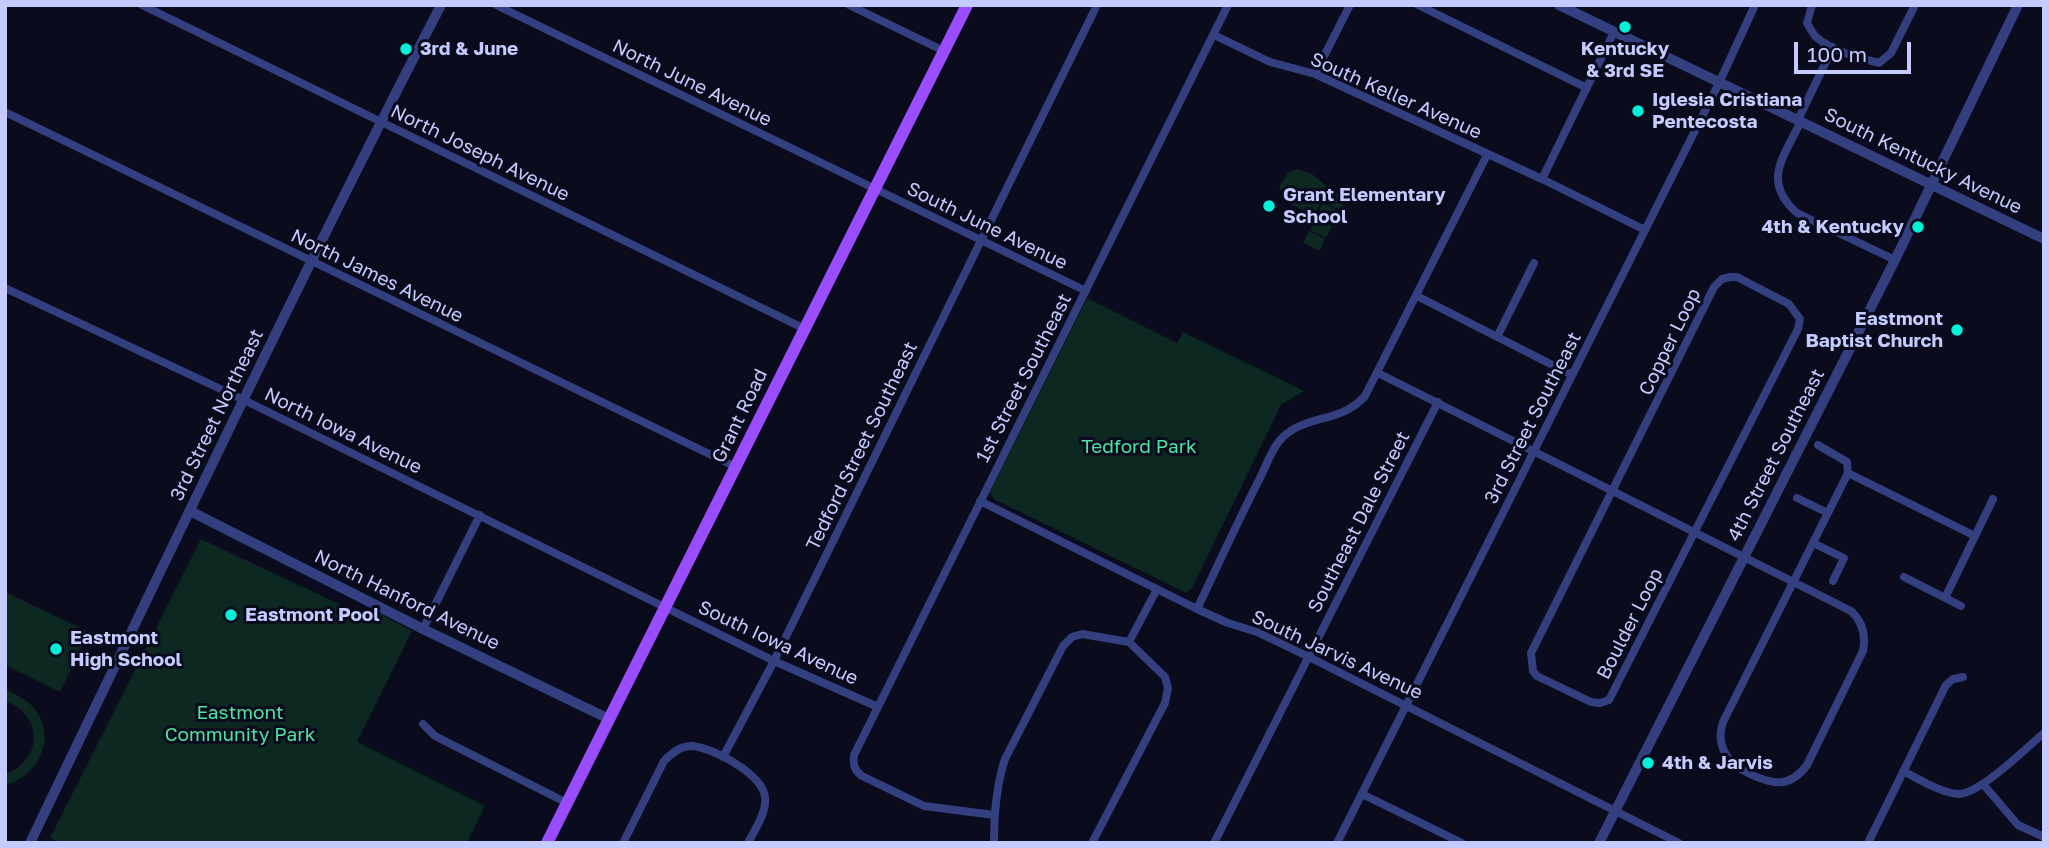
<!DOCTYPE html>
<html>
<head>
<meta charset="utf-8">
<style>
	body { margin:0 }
	#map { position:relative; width:2049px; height:848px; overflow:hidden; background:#0a0b1d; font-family:"Golos Text",sans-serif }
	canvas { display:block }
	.frame { position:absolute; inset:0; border:7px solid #c6cbff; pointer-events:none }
	.scale { position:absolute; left:1794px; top:42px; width:117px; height:32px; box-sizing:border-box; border:4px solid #c6cbff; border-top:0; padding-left:9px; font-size:21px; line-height:24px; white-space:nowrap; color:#c6cbff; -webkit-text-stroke:5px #0a0b1d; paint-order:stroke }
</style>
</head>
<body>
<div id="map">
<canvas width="2049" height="848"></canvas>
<div class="frame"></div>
<div class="scale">100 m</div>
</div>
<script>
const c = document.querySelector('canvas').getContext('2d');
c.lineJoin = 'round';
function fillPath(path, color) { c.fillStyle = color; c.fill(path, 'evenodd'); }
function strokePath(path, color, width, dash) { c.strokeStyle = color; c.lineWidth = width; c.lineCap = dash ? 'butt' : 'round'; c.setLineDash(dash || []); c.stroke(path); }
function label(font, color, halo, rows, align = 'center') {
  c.font = font + ' "Golos Text",sans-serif'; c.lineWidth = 6; c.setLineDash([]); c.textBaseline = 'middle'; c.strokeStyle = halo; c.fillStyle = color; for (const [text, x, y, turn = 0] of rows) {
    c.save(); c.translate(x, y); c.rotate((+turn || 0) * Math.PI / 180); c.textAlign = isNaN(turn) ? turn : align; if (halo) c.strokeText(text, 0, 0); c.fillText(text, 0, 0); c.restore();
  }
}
const green = new Path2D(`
	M1297,169L1312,174L1328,187L1314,216L1289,203L1279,187L1288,173Z
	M1330,190L1346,198L1340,210L1324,202Z
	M1323,203L1339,211L1333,223L1317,215Z
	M1316,218L1332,226L1326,238L1310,230Z
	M1309,231L1325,239L1320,251L1303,243Z
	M1087,298L1177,343L1183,332L1304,391L1281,405L1192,588L1186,593L994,499L990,492Z
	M201,539L371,619L375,611L412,631L357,742L485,806L467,843H60L50,838Z
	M5,592L89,632L60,692L5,665Z
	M5,689C15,694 26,699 33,707C58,736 40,776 5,785V774C29,767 43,739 27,717C22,709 14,705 5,701Z`);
const minor = new Path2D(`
	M142,5L805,329
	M496,5L1086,291
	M849,5L944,51
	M1418,5L1587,88
	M1812,5L1807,23C1810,28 1813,34 1816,37C1832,51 1860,58 1879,63L1891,53L1915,5
	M1214,35L1270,62L1315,74L1542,179L1645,230
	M1315,74L1350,5
	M5,112L736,467
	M1798,120L1833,47
	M1801,121C1784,157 1761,181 1797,213L1895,260
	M1542,179L1614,32
	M1730,277H1737L1789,304L1800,319L1798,329L1609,700L1600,703L1591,702L1537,676L1533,671L1531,653L1714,287L1722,279Z
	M5,288L244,400L774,661L878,707
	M1417,296L1572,375
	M1497,337L1534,263
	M1378,373C1536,451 1693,532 1851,611C1863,622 1866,635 1863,651L1807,765C1790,788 1773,785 1750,774C1728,764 1715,746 1723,722L1848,473L1975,536
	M1818,445L1847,462L1848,473
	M1797,498L1828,513
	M980,501L1197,609L1228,623L1257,632L1309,657L1679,843
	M1813,543L1844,558L1833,581
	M1904,577L1961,606
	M1945,598L1993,499
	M1197,609C1218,565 1238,521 1260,478C1267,464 1273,446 1284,436C1309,414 1341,423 1365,396L1487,155
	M423,629L480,515
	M1129,642L1157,589
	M423,724L435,736L567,803
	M723,757L774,661L1097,5
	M1903,771C1917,778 1943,794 1959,794C1981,793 2026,748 2044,733
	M1983,784L2018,825L2044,837
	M1362,794L1462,843
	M994,815L924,806L862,776C854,770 853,765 854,755L1228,5
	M623,843L664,761C672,753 680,746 692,746C714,748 762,774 765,797C767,812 755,829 748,843
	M994,843C994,814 996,786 1005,759L1063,646L1072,637L1082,634L1129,642
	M1092,843L1165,703L1168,688L1165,677L1129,642
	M1214,843L1438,402
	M1337,843L1719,83L1755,5
	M1868,843L1946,685L1953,679L1963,677`);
const tertiary = new Path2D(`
	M1559,5L2044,239
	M190,511L423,629L609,719
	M30,843C165,562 298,281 441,5
	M1599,843L1895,260L2018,5`);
const primary = new Path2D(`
	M547,843L967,5`);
const markers = [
	[1625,27,7,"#00f1da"],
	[406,49,7,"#00f1da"],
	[1638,111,7,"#00f1da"],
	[1269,206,7,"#00f1da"],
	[1918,227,7,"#00f1da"],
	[1957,330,7,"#00f1da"],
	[231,615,7,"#00f1da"],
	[56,649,7,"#00f1da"],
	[1648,763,7,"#00f1da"]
];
const poiNames = [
	["3rd & June",420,49],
	["Kentucky",1625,49,"center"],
	["& 3rd SE",1625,71,"center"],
	["Iglesia Cristiana",1652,100],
	["Pentecosta",1652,122],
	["Grant Elementary",1283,195],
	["School",1283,217],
	["4th & Kentucky",1904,227,"right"],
	["Eastmont",1943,319,"right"],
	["Baptist Church",1943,341,"right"],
	["Eastmont Pool",245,615],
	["Eastmont",70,638],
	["High School",70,660],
	["4th & Jarvis",1662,763]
];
const streetNames = [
	["North June Avenue",692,83,26],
	["South Keller Avenue",1396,96,24],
	["North Joseph Avenue",480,153,26],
	["South Kentucky Avenue",1923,161,26],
	["South June Avenue",987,226,26],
	["North James Avenue",377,276,26],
	["Copper Loop",1670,342,-64],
	["1st Street Southeast",1024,378,-63],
	["3rd Street Northeast",217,415,-64],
	["Grant Road",740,416,-64],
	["3rd Street Southeast",1533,418,-63],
	["North Iowa Avenue",343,431,26],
	["Tedford Street Southeast",862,446,-64],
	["4th Street Southeast",1776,455,-63],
	["Southeast Dale Street",1359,522,-63],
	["North Hanford Avenue",407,600,26],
	["Boulder Loop",1630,624,-63],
	["South Iowa Avenue",778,643,25],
	["South Jarvis Avenue",1337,655,25]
];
const parkNames = [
	["Tedford Park",1139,447],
	["Eastmont",240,713],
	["Community Park",240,735]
];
fillPath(green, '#0d2721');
strokePath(minor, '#333f7e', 8);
strokePath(tertiary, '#333f7e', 10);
strokePath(primary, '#9a4dff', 12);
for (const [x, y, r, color] of markers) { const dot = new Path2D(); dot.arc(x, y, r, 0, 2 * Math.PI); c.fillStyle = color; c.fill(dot); strokePath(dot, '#0a0b1d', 2.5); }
label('bold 19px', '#c6cbff', '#0a0b1d', poiNames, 'left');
label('19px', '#c6cbff', '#0a0b1d', streetNames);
label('19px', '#4ee3a1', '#0a0b1d', parkNames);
</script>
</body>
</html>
